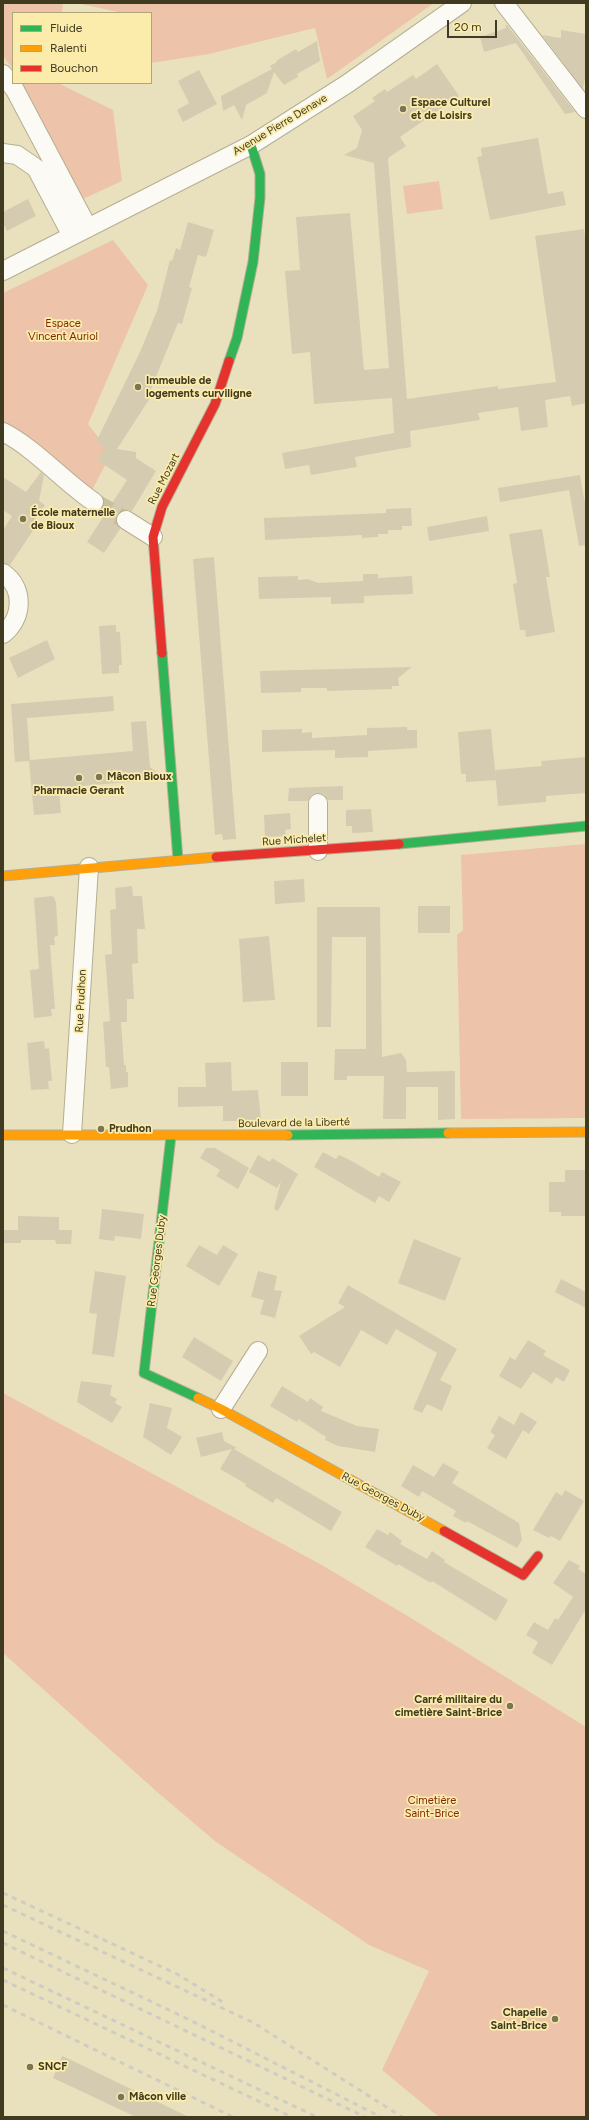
<!DOCTYPE html>
<html>
<head>
<meta charset="utf-8">
<style>
	body { margin:0 }
	#map { position:relative; width:589px; height:2120px; overflow:hidden; background:#e9e1be; font-family:Figtree,sans-serif }
	canvas { display:block }
	.frame { position:absolute; inset:0; border:4px solid #403a20; pointer-events:none }
	.legend { position:absolute; left:12px; top:12px; width:140px; height:72px; box-sizing:border-box; background:#fbecac; border:1px solid #b0a574; margin:0; padding:5px 7px; list-style:none; font-size:12px; color:#403a20 }
	.legend li { display:flex; align-items:center; gap:8px; height:20px }
	.legend b { width:20px; border:1px solid #b0a574 }
	.scale { position:absolute; left:447px; top:20px; width:50px; height:18px; box-sizing:border-box; border:2px solid #403a20; border-top:0; padding-left:5px; font-size:12px; line-height:14px; white-space:nowrap; color:#403a20; -webkit-text-stroke:3px #fbecac; paint-order:stroke }
</style>
</head>
<body>
<div id="map">
<canvas width="589" height="2120"></canvas>
<div class="frame"></div>
<ul class="legend">
<li><b style="height:5px;background:#30b455"></b>Fluide</li>
<li><b style="height:5px;background:#ff9f0a"></b>Ralenti</li>
<li><b style="height:5px;background:#e5322d"></b>Bouchon</li>
</ul>
<div class="scale">20 m</div>
</div>
<script>
const c = document.querySelector('canvas').getContext('2d');
c.lineJoin = 'round';
function fillPath(path, color) { c.fillStyle = color; c.fill(path, 'evenodd'); }
function strokePath(path, color, width, dash) { c.strokeStyle = color; c.lineWidth = width; c.lineCap = dash ? 'butt' : 'round'; c.setLineDash(dash || []); c.stroke(path); }
function label(font, color, halo, rows, align = 'center') {
  c.font = font + ' Figtree,sans-serif'; c.lineWidth = 3.5; c.setLineDash([]); c.textBaseline = 'middle'; c.strokeStyle = halo; c.fillStyle = color; for (const [text, x, y, turn = 0] of rows) {
    c.save(); c.translate(x, y); c.rotate((+turn || 0) * Math.PI / 180); c.textAlign = isNaN(turn) ? turn : align; if (halo) c.strokeText(text, 0, 0); c.fillText(text, 0, 0); c.restore();
  }
}
const green = new Path2D(`
	M3,3H63L62,13H13V69L3,56Z
	M76,3H434L327,79L315,28L209,54L151,63V13H123Z
	M22,83H58L113,110L122,181L83,199Z
	M439,181L443,209L407,214L403,186Z
	M113,240L148,285L88,424L111,454L90,494L3,427V293Z
	M586,844V1118L461,1119L457,935L463,930L461,855Z
	M3,1393L320,1564L411,1618L586,1727V2117H439L382,2070L429,1971L369,1945L216,1842L156,1791L3,1653Z`);
const building = new Path2D(`
	M505,25H507L575,112L565,114L516,43L484,52L480,37L506,28Z
	M561,30L586,34V72L583,89L542,35L561,38Z
	M317,41L320,61L297,74L298,77L284,85L274,72L267,93L246,105L242,120L234,105L223,111L221,96L272,69L270,66L277,62L276,61L296,49L298,52Z
	M437,64L459,96L400,137L406,146L388,158L407,399L498,386V389L556,382L535,236L584,229L586,244V403L572,406L570,396L545,400L548,427L521,431L518,407L478,413L480,420L410,431L411,447L355,457L357,467L311,475L309,465L285,469L282,453L394,433L392,398L314,404L310,352L292,354L285,271L300,270L296,217L350,213L364,370L389,368L374,163L344,155L357,148L362,130L353,116L375,101L372,98L385,89L387,92L413,75L416,79Z
	M199,70L217,104L183,122L177,110L189,103L178,81Z
	M538,138L548,194L563,191L566,205L490,220L477,157L482,156L481,148Z
	M28,199L36,216L7,231L3,223V212Z
	M188,222L214,230L206,257L198,255L189,287L192,288L182,324L178,323L151,389L154,392L117,449L136,452V458L156,471L132,511L126,510L117,514L116,520L120,529L104,553L87,542L127,480L97,460L105,448L96,442L140,352L157,311L170,260L172,261L176,248L180,250Z
	M41,472L44,475L39,501L45,505L34,521L38,523L10,565L3,563V530L12,516L3,510V477L26,492Z
	M580,475L586,509V545L579,546L569,490L500,502L498,488Z
	M411,508L412,526H402V530H388V534H378V537L362,538V535L265,540L264,518L386,513V509Z
	M487,516L489,531L429,541L427,527Z
	M542,529L550,577H546L555,632L526,637L525,630H520L513,584L517,583L509,534Z
	M214,557L236,839L223,840L222,834L215,835L193,559Z
	M363,574H378V578L412,576L413,594L364,596V603L331,604V597L259,599L258,577L298,576V580L308,579L318,583L363,581Z
	M116,625V632H120L122,665H119V673L102,674L99,626Z
	M47,640L55,659L18,678L9,658Z
	M412,667L398,678L399,686H392V689L327,691V688H301V692L261,693L260,671Z
	M113,696L114,711L27,718L30,760L133,751L131,722L146,721L150,767L158,773L151,780L59,788L61,813L34,815L29,761L15,762L11,704Z
	M407,727V730H417V748L368,751V757L335,758V750L262,752V730L302,729V733L312,732V738L367,735V728Z
	M491,729L496,780L466,782V774H461L458,732Z
	M586,757V793L546,796V802L498,806L495,770L542,766L541,761Z
	M343,786V800H328L324,794L318,793L312,794L308,801H288L289,788Z
	M371,809L373,832L352,833V826H346V810Z
	M290,813L291,829L285,830L286,836L265,837L264,815Z
	M304,879L305,902L275,904L274,881Z
	M132,886L133,896H142L145,929H137L138,963L132,964L134,999H127V1022H121L124,1065H126V1072H128V1087L111,1089L109,1067H106L103,1022L110,1021L105,955L112,954L110,910L116,909L115,888Z
	M51,896L54,897L56,903L58,936L54,937L55,945H50L55,1009H51L52,1016L34,1018L30,970L39,969L34,898Z
	M418,906H450V933H418Z
	M317,907H380L382,1057L401,1053L406,1060L407,1072L455,1071V1119L438,1120V1087H406V1119H383L384,1076H347V1080H334L335,1049H366V937H332L331,1027H317Z
	M269,936L275,1000L243,1002L239,939Z
	M44,1041L45,1049L49,1048L52,1081H48L49,1089L31,1090L27,1043Z
	M231,1062L232,1091L258,1090L261,1121H223V1106L178,1107V1087H206L205,1063Z
	M281,1062H308V1096H281Z
	M206,1148H215L249,1168L238,1189L216,1176L220,1170L200,1158Z
	M323,1152L336,1159L339,1155L350,1160L379,1177L382,1172L401,1182L389,1202L379,1196L375,1203L314,1167Z
	M258,1155L270,1162L272,1158L298,1174L278,1211L274,1209L281,1181L277,1188L249,1172Z
	M565,1170H586V1216H561V1212H549V1182H565Z
	M102,1209L144,1214L141,1239L115,1236L114,1241L99,1239Z
	M18,1216L59,1217V1230H72L71,1244H56L55,1240H21V1243H3V1230H18Z
	M414,1239L461,1258L445,1301L398,1283Z
	M199,1245L217,1255L223,1245L238,1254L219,1286L186,1266Z
	M95,1271L126,1276L114,1357L92,1354L97,1314L89,1313Z
	M258,1271L277,1276L274,1290L282,1291L275,1318L260,1314L264,1300L251,1297Z
	M561,1279L586,1292V1308L555,1292Z
	M348,1285L457,1349L440,1380L452,1386L442,1411L427,1404L422,1413L413,1409L437,1353L396,1329L387,1345L361,1330L340,1367L314,1352L311,1354L299,1336L345,1307L338,1303Z
	M194,1337L233,1361L221,1381L182,1357Z
	M528,1340L546,1351L543,1355L570,1370L564,1382L556,1377L552,1384L533,1372L521,1389L499,1376L510,1357L515,1360Z
	M81,1381L112,1385L110,1395L117,1399L115,1403L122,1407L112,1423L77,1402Z
	M282,1386L308,1402L310,1398L323,1407L321,1411L357,1426L379,1429L375,1452L338,1446L325,1440L326,1437L298,1419L297,1422L270,1406Z
	M150,1403L172,1408L167,1428L182,1437L171,1455L143,1437Z
	M521,1412L537,1422L529,1434L523,1430L506,1459L487,1448L495,1435L490,1432L499,1416L514,1425Z
	M222,1432L224,1441L237,1448L234,1449L342,1512L331,1531L276,1498L273,1503L245,1486L246,1484L220,1469L232,1449L201,1457L196,1438Z
	M443,1463L459,1472L452,1483L519,1523L522,1540L517,1548L467,1521L466,1523L453,1516L456,1511L422,1491L419,1497L401,1486L413,1465L434,1477Z
	M565,1490L584,1501L560,1541L551,1536L549,1538L533,1530L556,1492L562,1496Z
	M377,1529L388,1535L390,1532L402,1541L400,1544L427,1559L432,1551L445,1560L444,1562L508,1600L496,1621L432,1581L431,1583L398,1564L397,1566L365,1547Z
	M569,1560L580,1566L578,1569L586,1574V1609L552,1665L532,1653L538,1642L526,1635L534,1622L548,1630L555,1618L558,1620L573,1597L553,1583Z
	M62,2056L69,2059L189,2117H136L53,2078Z`);
const streetTunnel = new Path2D(`
	M94,502L126,520`);
const street = new Path2D(`
	M504,3L586,109
	M3,74L15,90L88,228
	M3,153L17,155L36,168L72,236
	M3,271L251,145L347,84L462,3
	M3,432C36,449 63,481 94,502
	M126,520L153,537
	M3,573C25,588 23,619 3,634
	M318,803V851
	M72,1134L89,867
	M221,1409L258,1351`);
const fast = new Path2D(`
	M229,361L237,338L253,262L260,198V174L251,145
	M162,653L178,860
	M399,844L586,826
	M288,1135L448,1133
	M171,1136L144,1373L198,1398`);
const slow = new Path2D(`
	M3,876L216,857
	M448,1133L586,1132
	M3,1135H288
	M198,1398L221,1409L444,1531`);
const jam = new Path2D(`
	M162,653L153,537L162,507L215,404L229,361
	M216,857L399,844
	M444,1531L523,1575L538,1556`);
const rail = new Path2D(`
	M3,1893L177,1974L226,2004
	M3,1905L254,2023L402,2117
	M3,1931L192,2021L381,2117
	M3,1943L365,2117
	M3,1968L317,2117
	M3,1980L292,2117
	M3,2005L233,2117`);
const markers = [
	[403,109,4,"#7b7457"],
	[138,387,4,"#7b7457"],
	[23,519,4,"#7b7457"],
	[99,777,4,"#7b7457"],
	[79,778,4,"#7b7457"],
	[101,1129,4,"#7b7457"],
	[510,1706,4,"#7b7457"],
	[555,2019,4,"#7b7457"],
	[30,2067,4,"#7b7457"],
	[121,2097,4,"#7b7457"]
];
const poiNames = [
	["Espace Culturel",411,103],
	["et de Loisirs",411,116],
	["Immeuble de",146,381],
	["logements curviligne",146,394],
	["École maternelle",31,513],
	["de Bioux",31,526],
	["Mâcon Bioux",107,777],
	["Pharmacie Gerant",79,791,"center"],
	["Prudhon",109,1129],
	["Carré militaire du",502,1700,"right"],
	["cimetière Saint-Brice",502,1713,"right"],
	["Chapelle",547,2013,"right"],
	["Saint-Brice",547,2026,"right"],
	["SNCF",38,2067],
	["Mâcon ville",129,2097]
];
const streetNames = [
	["Avenue Pierre Denave",280,125,-31],
	["Rue Mozart",164,479,-63],
	["Rue Michelet",294,840,-4],
	["Rue Prudhon",81,1001,-87],
	["Boulevard de la Liberté",294,1123,-1],
	["Rue Georges Duby",157,1261,-83],
	["Rue Georges Duby",383,1497,28]
];
const parkNames = [
	["Espace",63,324],
	["Vincent Auriol",63,337],
	["Cimetière",432,1801],
	["Saint-Brice",432,1814]
];
fillPath(green, '#edc4aa');
fillPath(building, '#d5cbb1');
strokePath(streetTunnel, '#c7c09e', 18, [18, 9]);
strokePath(street, '#b4ae93', 20);
strokePath(fast, '#b4ae93', 11);
strokePath(slow, '#b4ae93', 11);
strokePath(jam, '#b4ae93', 11);
strokePath(street, '#fcfaf5', 18);
strokePath(fast, '#30b455', 9);
strokePath(slow, '#ff9f0a', 9);
strokePath(jam, '#e5322d', 9);
strokePath(rail, '#cfcdc2', 3, [5, 5]);
for (const [x, y, r, color] of markers) { const dot = new Path2D(); dot.arc(x, y, r, 0, 2 * Math.PI); c.fillStyle = color; c.fill(dot); strokePath(dot, '#fbecac', 1.5); }
label('bold 11px', '#403a20', '#fbecac', poiNames, 'left');
label('11px', '#403a20', '#fbecac', streetNames);
label('11px', '#822709', '#fbecac', parkNames);
</script>
</body>
</html>
